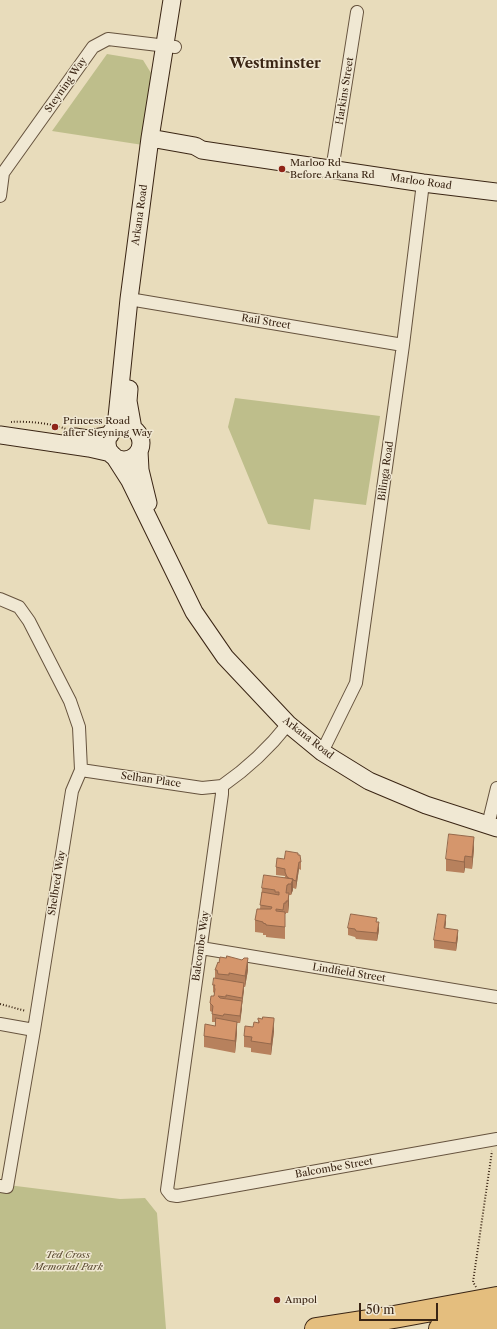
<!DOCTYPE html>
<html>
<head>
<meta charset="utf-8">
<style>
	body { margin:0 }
	#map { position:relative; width:497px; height:1329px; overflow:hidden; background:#e8dcbb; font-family:"Libre Caslon Text",serif }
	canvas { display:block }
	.scale { position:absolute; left:359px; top:1303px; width:79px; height:18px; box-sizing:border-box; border:2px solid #3a2514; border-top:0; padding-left:5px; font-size:12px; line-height:14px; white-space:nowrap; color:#3a2514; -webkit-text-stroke:3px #f0e8d3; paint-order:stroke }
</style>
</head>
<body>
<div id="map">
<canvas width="497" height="1329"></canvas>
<div class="scale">50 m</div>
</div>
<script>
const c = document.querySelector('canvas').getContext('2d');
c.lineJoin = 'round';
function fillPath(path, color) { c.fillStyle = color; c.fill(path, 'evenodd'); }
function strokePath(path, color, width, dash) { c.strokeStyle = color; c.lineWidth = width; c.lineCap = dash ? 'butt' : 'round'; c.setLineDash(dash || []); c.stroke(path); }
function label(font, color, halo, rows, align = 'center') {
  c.font = font + ' "Libre Caslon Text",serif'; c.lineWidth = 3; c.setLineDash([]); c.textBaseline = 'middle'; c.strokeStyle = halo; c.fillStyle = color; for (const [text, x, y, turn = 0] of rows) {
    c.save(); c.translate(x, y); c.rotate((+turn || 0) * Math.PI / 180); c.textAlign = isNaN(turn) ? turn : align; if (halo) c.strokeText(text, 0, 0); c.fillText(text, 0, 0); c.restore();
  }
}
const green = new Path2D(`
	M107,54L143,60L151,73L143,145L52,131Z
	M235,398L380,416L366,505L314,499L310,530L268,524L228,427Z
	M0,1184L120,1199L145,1198L157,1213L166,1329H0Z`);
const path = new Path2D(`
	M11,422C27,421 51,423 66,429
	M0,1004L26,1011
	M476,1287L473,1282L492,1151`);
const street = new Path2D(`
	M332,170L357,12
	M0,196L3,173L93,47L108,39L175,47
	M129,299L403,345
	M0,599L19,607L29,621L70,701L79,727L81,770L72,791L34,1030L7,1187L0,1186
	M288,724C270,747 245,770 222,786V794L167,1190L171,1195L177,1196L497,1139
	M322,752L356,683L403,345L423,183
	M81,770L202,788L222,786
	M488,825L497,788
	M201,948L497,997
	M0,1024L34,1030`);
const secondary = new Path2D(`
	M150,138L195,146L202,150L423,183L497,192
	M129,389L128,401L133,429
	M107 443a17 17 0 1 1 34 0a17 17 0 1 1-34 0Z
	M114,430L117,417L129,299L150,138L172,0
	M0,435L89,448L111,453
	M75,437L88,439L110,435
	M139,451L140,470L148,503
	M114,456L130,481L194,612L225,657L288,724L322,752L369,781L426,805L497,828`);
const highway = new Path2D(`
	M316,1329L394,1317L497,1298
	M440,1329L497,1319`);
const wall = new Path2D(`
	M474,849L472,869L465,868L464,873L446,871V859Z
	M298,855L301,862V870L299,869L296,889L293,888V890L291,895H289V904L288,913H286V914H285V939L266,937V935H263V933L255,932V920L260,909L262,888L285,877V876L276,875V867L284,859Z
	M377,922L379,930L377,941L356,939L355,937L348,935V928Z
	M446,923L445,928L458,937L456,951L434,948V940Z
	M226,958L248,970L245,987H244L240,1023H237V1033L235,1053L204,1047V1036L215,1026V1022H212V1012L210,1011V1003L214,995V993L213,992V985L215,978V970L219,963Z
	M258,1018L274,1031L271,1055L251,1052V1048L244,1047V1036L258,1023Z`);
const shadedWall = new Path2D(`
	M474,837V849L472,869V857Z
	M465,856V868L464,873V862Z
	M299,862V869L296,889V881Z
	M293,879V890L291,895V884Z
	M289,893V904L288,913V901Z
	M446,915V923L444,936V928Z
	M379,922V930L377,941V933Z
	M458,930V937L456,951V943Z
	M248,958V970L245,987V976Z
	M244,983V991L242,1005V998Z
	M242,1001V1009L240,1023V1016Z
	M274,1020V1031L271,1055V1044Z
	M237,1022V1033L235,1053V1041Z`);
const building = new Path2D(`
	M449,834L474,837L472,857L465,856L464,862L446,859Z
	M286,851L298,853V855H300L301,862H299L296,881L293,880V879L288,878V877H287L285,872V869L276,867L277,858L284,859Z
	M264,875L293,879L291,884H288V885H287L286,893H289L288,901H286V903H284L283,910L276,909V911L285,912V927L266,925V924L263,923V922L255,920L257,909H271L272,907L260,905L262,892L279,895V892H275V890L262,888Z
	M351,914L377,918L376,922H379L377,933L356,931L355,929L348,928Z
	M438,914L446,915L444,928L458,930L456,943L434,940Z
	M227,956L242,960L244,958H248L245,976L229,973V975L218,974L217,970H215L218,962L219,963L220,957L226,958Z
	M214,978L244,983L242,998L226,995V997L218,996L220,998L242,1001L240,1016L224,1014L223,1016L212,1014L213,1006L210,1003L211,996H214L215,989L214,987L215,985H213Z
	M263,1017L274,1018V1020L271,1044L251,1041L252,1037L244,1036L245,1026L253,1027L254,1022L259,1023V1021L258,1020V1018L262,1019Z
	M216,1018L237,1022L235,1041L204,1036L205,1024L215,1026Z`);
const markers = [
	[282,169,4,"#8f2418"],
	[55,427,4,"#8f2418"],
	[277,1300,4,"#8f2418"]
];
const streetNames = [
	["Steyning Way",66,85,-55],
	["Harkins Street",345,91,-81],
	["Marloo Road",421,182,8],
	["Arkana Road",140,215,-82],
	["Rail Street",266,322,9],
	["Bilinga Road",386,471,-82],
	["Arkana Road",308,738,38],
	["Selhan Place",151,780,8],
	["Shelbred Way",57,883,-81],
	["Balcombe Way",201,946,-82],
	["Lindfield Street",349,973,9],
	["Balcombe Street",334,1168,-10]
];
const poiNames = [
	["Marloo Rd",290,163],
	["Before Arkana Rd",290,175],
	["Princess Road",63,421],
	["after Steyning Way",63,433],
	["Ampol",285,1300]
];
const parkNames = [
	["Ted Cross",68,1255],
	["Memorial Park",68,1267]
];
const districtNames = [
	["Westminster",275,64]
];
fillPath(green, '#bebe8b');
strokePath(street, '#66533e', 14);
strokePath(secondary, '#3a2514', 19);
strokePath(highway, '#3a2514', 24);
strokePath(path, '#3a2514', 2, [1, 2]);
strokePath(street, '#f0e8d3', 12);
strokePath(secondary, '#f0e8d3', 17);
strokePath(highway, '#e4be7e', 22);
fillPath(wall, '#b7815d');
fillPath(shadedWall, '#95694c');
fillPath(building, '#d5966c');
strokePath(building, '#95694c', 1);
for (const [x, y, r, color] of markers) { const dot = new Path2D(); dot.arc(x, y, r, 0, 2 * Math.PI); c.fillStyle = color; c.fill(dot); strokePath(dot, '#f0e8d3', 1.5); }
label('10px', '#3a2514', '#f0e8d3', streetNames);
label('10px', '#3a2514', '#f0e8d3', poiNames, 'left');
label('italic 10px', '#5b4b32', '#f0e8d3', parkNames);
label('bold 14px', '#3a2514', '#f0e8d3', districtNames);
</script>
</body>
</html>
